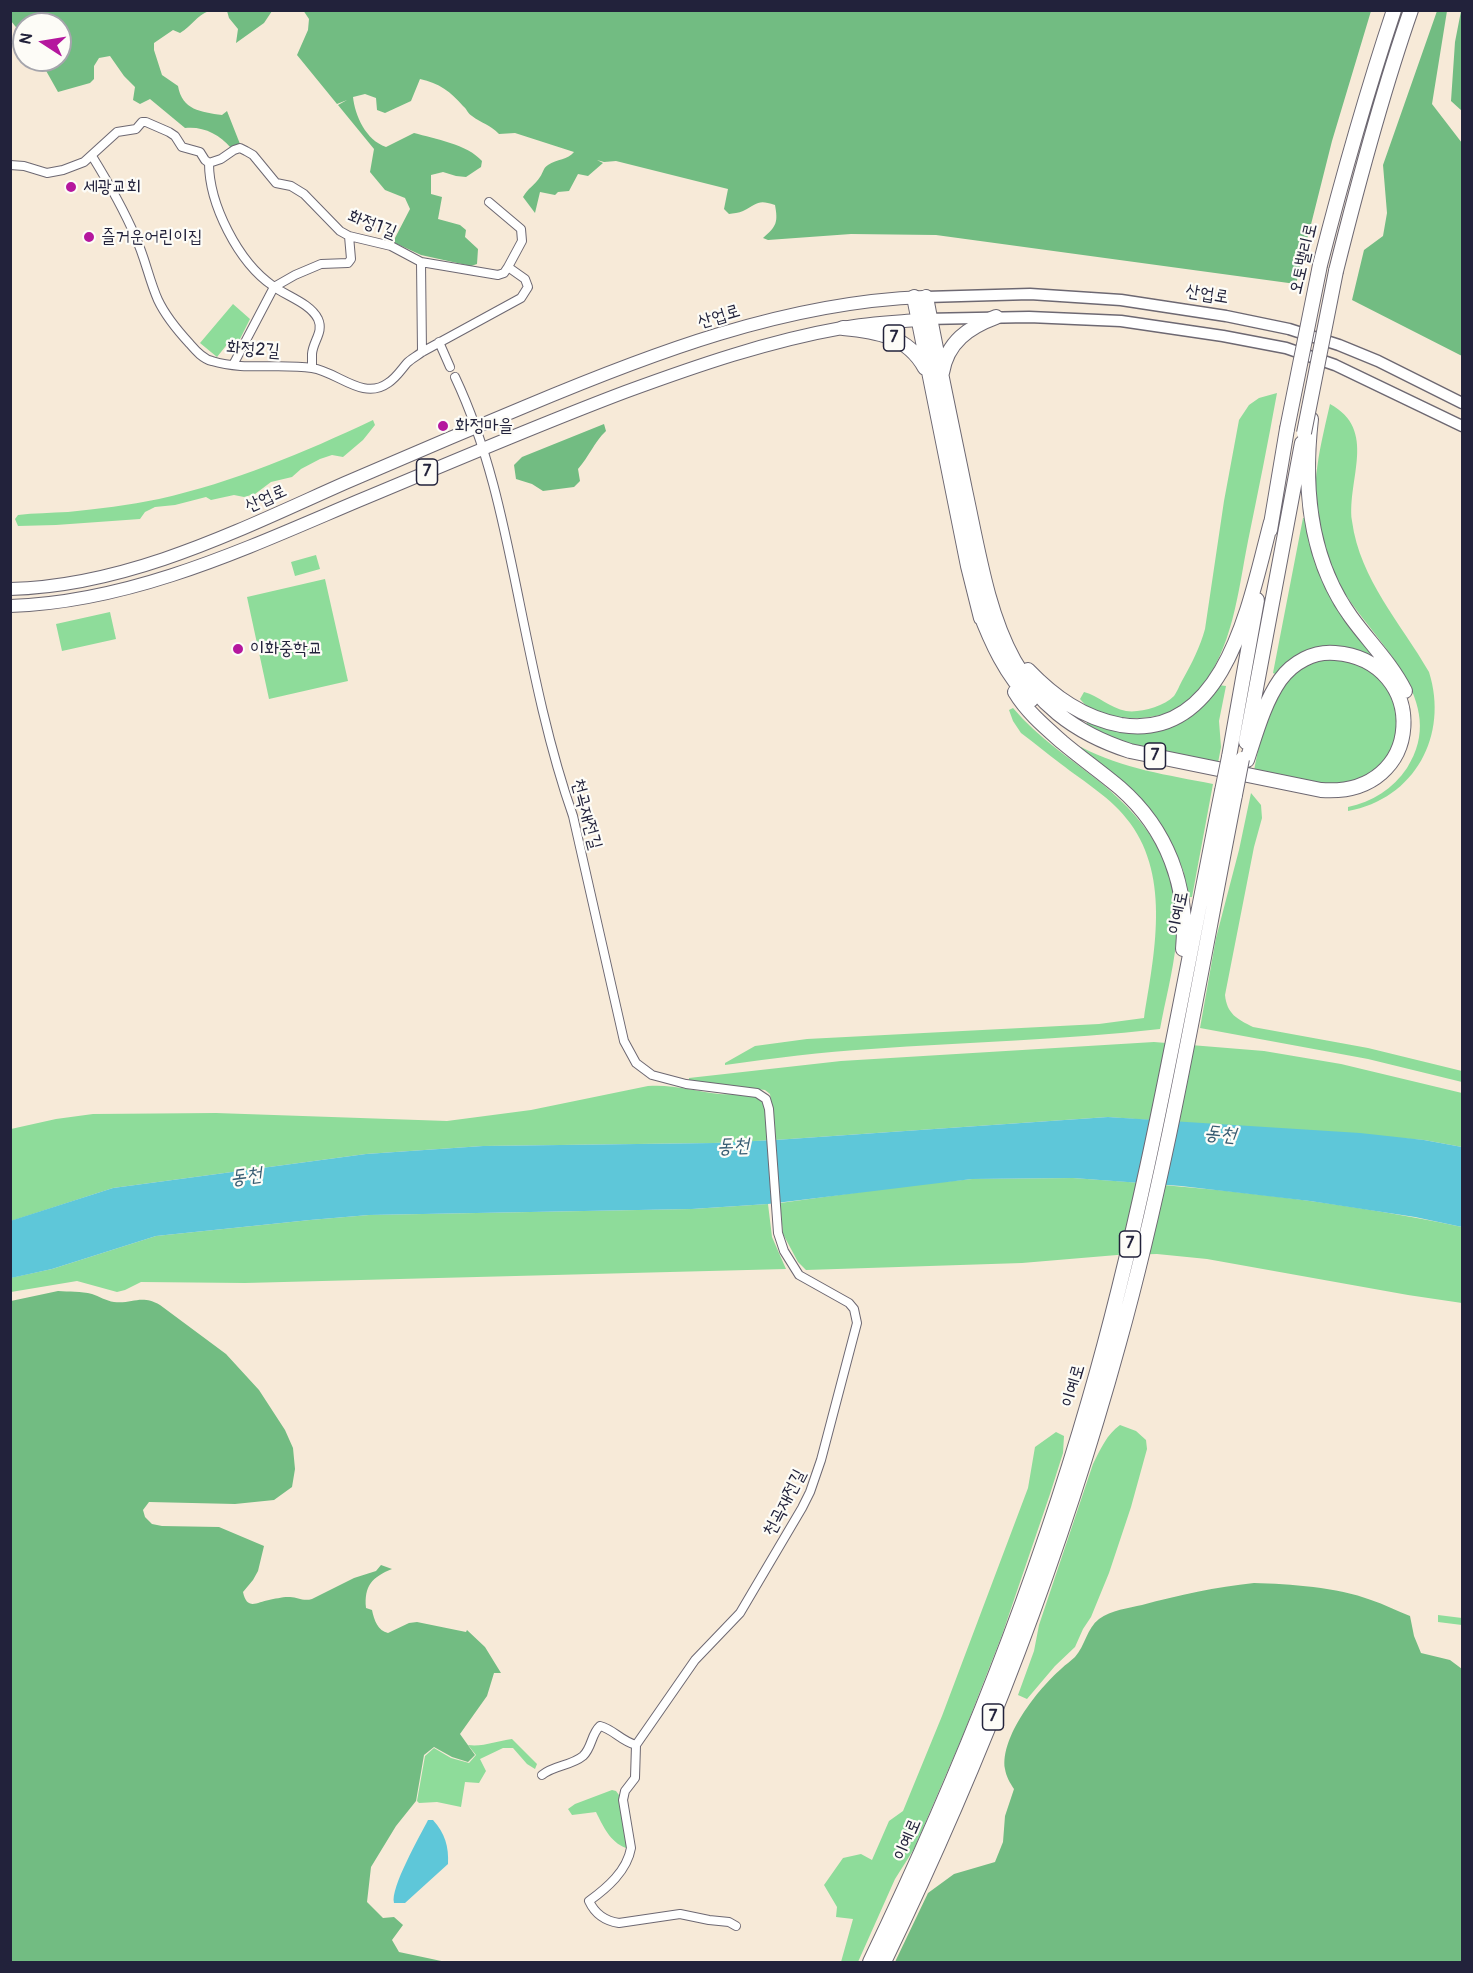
<!DOCTYPE html>
<html>
<head>
<meta charset="utf-8">
<style>
	body { margin:0 }
	#map { position:relative; width:1473px; height:1973px; overflow:hidden; background:#f7ead8; font-family:Pangolin,sans-serif }
	canvas { display:block }
	.frame { position:absolute; inset:0; border:12px solid #22223b; pointer-events:none }
	.north { position:absolute; left:12px; top:12px; width:60px; height:60px; box-sizing:border-box; background:#fdfcf7; border:2px solid #a5a5ac; border-radius:50%; rotate:282deg; font-size:16px; font-weight:700; line-height:24px; text-align:center; color:#22223b }
	.north::after { content:''; display:block; margin:auto; width:21px; height:27px; background:#b5179e; clip-path:polygon(50% 0,100% 100%,50% 72%,0 100%) }
</style>
</head>
<body>
<div id="map">
<canvas width="1473" height="1973"></canvas>
<div class="frame"></div>
<div class="north">N</div>
</div>
<script>
const c = document.querySelector('canvas').getContext('2d');
c.lineJoin = 'round';
function fillPath(path, color) { c.fillStyle = color; c.fill(path, 'evenodd'); }
function strokePath(path, color, width, dash) { c.strokeStyle = color; c.lineWidth = width; c.lineCap = dash ? 'butt' : 'round'; c.setLineDash(dash || []); c.stroke(path); }
function label(font, color, halo, rows, align = 'center') {
  c.font = font + ' Pangolin,"Poor Story",sans-serif'; c.lineWidth = 4.5; c.setLineDash([]); c.textBaseline = 'middle'; c.strokeStyle = halo; c.fillStyle = color; for (const [text, x, y, turn = 0] of rows) {
    c.save(); c.translate(x, y); c.rotate((+turn || 0) * Math.PI / 180); c.textAlign = isNaN(turn) ? turn : align; if (halo) c.strokeText(text, 0, 0); c.fillText(text, 0, 0); c.restore();
  }
}
const green = new Path2D(`
	M233,304L250,319L237,345L229,342L217,357L200,343Z
	M1277,393C1268,443 1258,492 1248,541C1238,591 1233,650 1198,691C1181,711 1160,718 1134,718C1116,718 1092,715 1080,699L1084,692C1099,696 1110,708 1126,711C1140,713 1163,707 1174,696C1177,692 1180,684 1183,679C1192,663 1200,647 1205,629L1224,501L1239,420L1249,405L1259,398Z
	M1330,404C1378,430 1347,479 1352,521C1360,580 1401,623 1429,672C1449,735 1415,799 1348,811V807C1372,802 1393,789 1407,768C1450,702 1376,643 1344,592C1335,579 1328,563 1323,547C1308,492 1318,457 1330,404Z
	M373,420L375,425L363,440L343,457L332,455L320,459L301,469L292,477L271,482L255,494L244,497L234,495L211,500L206,497L175,505L155,507L145,512L140,519L56,525L18,526L15,519L18,515C34,513 51,513 68,512C98,509 129,505 159,499C234,482 303,453 373,420Z
	M1303,518H1305C1313,574 1336,613 1372,654L1370,655C1332,638 1305,644 1277,675L1273,673Z
	M316,555L320,569L295,576L291,562Z
	M325,579L348,681L269,699L247,597Z
	M110,612L116,639L62,651L56,624Z
	M1336,659L1359,663L1382,681L1394,698L1398,738L1379,771L1337,787L1254,771C1261,735 1270,686 1305,665C1314,660 1326,659 1336,659Z
	M1218,685L1226,686L1219,721L1221,747L1218,763L1142,749L1085,726L1089,720L1150,730Z
	M1013,708C1038,738 1070,758 1100,782C1153,826 1183,872 1176,943C1173,972 1165,1001 1160,1029C1064,1040 967,1042 871,1049C822,1052 774,1058 725,1065V1063L755,1046L807,1039L1099,1024L1144,1018C1154,955 1171,879 1130,823C1112,798 1084,782 1061,764C1047,754 1035,743 1021,733L1013,721L1009,710Z
	M1081,747C1123,769 1168,775 1213,784L1192,897H1188L1184,873L1174,848L1161,826L1079,750Z
	M1251,793L1261,805L1262,818L1254,847L1225,995C1227,1014 1237,1019 1253,1027L1368,1048L1462,1071V1082L1368,1059L1200,1028L1216,938L1239,850Z
	M1154,1042L1264,1051L1341,1064L1462,1093V1147L1424,1140L1108,1117L775,1140L714,1143L483,1146L366,1154L113,1188L11,1221V1129L56,1119L93,1114L216,1113L447,1121L531,1110L648,1086C672,1084 695,1091 719,1094C730,1095 743,1093 753,1096C761,1099 764,1106 772,1109L770,1094L765,1090L689,1081V1078L841,1061Z
	M1073,1178C1204,1187 1335,1200 1462,1227V1303L1408,1295L1207,1259L1157,1254L1117,1255L1022,1263L806,1270L798,1262L783,1234L780,1203L912,1185L972,1179Z
	M768,1204L772,1237L786,1269L245,1283L141,1282L125,1290L117,1292L77,1281L11,1292L10,1278L52,1269L156,1236L310,1220L369,1215L692,1209Z
	M1120,1425L1136,1431L1146,1440L1147,1449L1131,1507L1109,1573L1091,1617L1083,1629L1075,1647L1055,1666L1027,1699L1018,1695L1034,1651L1039,1625L1093,1464C1100,1450 1107,1434 1120,1425Z
	M1056,1432L1064,1436L1063,1453L1050,1494L1002,1635L963,1735L914,1849L895,1879L858,1962H841L853,1919L836,1917L837,1907L824,1885L843,1858L861,1854L872,1860L889,1821L903,1811L942,1716L1028,1488L1035,1447Z
	M1438,1615L1462,1618V1625L1438,1622Z
	M512,1739L537,1764L535,1769L527,1764L513,1748H503L480,1759L486,1771L479,1783L465,1782L461,1807L437,1802L419,1803L417,1801L425,1756L434,1748L451,1758L469,1763L476,1755L468,1745C483,1747 497,1741 512,1739Z
	M612,1790L616,1791L619,1795L627,1844L626,1848C610,1842 603,1826 596,1812L572,1815L568,1809L575,1804Z`);
const forest = new Path2D(`
	M11,10L209,11C196,16 192,26 180,33L173,30L154,43V50L162,75L178,86C182,110 201,112 222,115L227,111L240,144L231,148C219,134 203,126 185,128L150,99L140,104L133,100L135,87L124,76L110,56L99,58L94,66V79L90,83L58,92L40,60H60V24H24V37L11,21Z
	M303,10H1371V11L1332,141L1296,284L936,235L851,234L768,240L763,238C777,226 778,222 775,205C757,199 758,204 743,211C739,213 733,213 729,214L724,209L728,189L616,161L604,162L597,160L603,163L588,176L578,174L569,191L558,192L555,195L540,192L535,213L523,197C528,188 535,185 540,177C543,173 543,168 548,165C557,159 568,160 574,152L515,133L499,134C491,125 481,123 472,116C468,114 467,109 463,106C451,92 439,83 420,79L411,101L385,113L377,110L376,98L365,94L353,97C355,116 366,140 386,147L414,133C435,139 467,144 482,161L481,167L466,177L456,176L443,172L431,175V194L442,197L438,219L460,225L466,230L465,237L478,249L477,264L471,266L421,255L395,243V238L410,209L405,198L385,190L370,172L374,149L338,105L347,100L337,104L297,55L308,30L309,19Z
	M227,11V10L272,11L264,23L236,43L238,29L229,18Z
	M1437,11H1447L1432,104L1462,143V356L1352,300L1364,250L1383,236L1387,213L1383,165Z
	M1461,11H1462V111L1451,101L1455,42Z
	M604,424L606,431C594,442 589,457 578,469L580,481L574,487L543,491L532,484L516,479L514,465L522,457Z
	M58,1291C69,1292 81,1291 92,1294C99,1296 106,1301 114,1302C133,1304 141,1294 160,1305L226,1354L259,1390L285,1430L293,1448L295,1469L292,1487L274,1500L235,1504L149,1502L143,1510L145,1517L152,1524L162,1526L219,1527L264,1546L258,1571L253,1580L243,1592C247,1611 257,1602 269,1600C274,1599 282,1597 288,1597C297,1596 302,1602 312,1599L354,1578L376,1571L381,1565L392,1569C372,1577 364,1586 366,1608L372,1610C374,1620 378,1631 388,1633L409,1623L417,1622L466,1632L467,1630L485,1647L501,1673H494L487,1696L460,1734L475,1755L468,1762L452,1757L434,1747L424,1755L416,1801L396,1826L371,1867L367,1902L383,1918L394,1917L403,1925L392,1940L399,1952L446,1962H11V1301Z
	M1254,1583C1290,1584 1337,1587 1371,1600C1384,1604 1397,1611 1410,1616L1414,1636L1421,1653L1450,1660L1462,1669V1962H895L928,1893L954,1874L995,1862L1003,1842L1005,1816L1014,1789C1010,1783 1006,1776 1005,1769C1000,1737 1038,1689 1061,1669C1066,1664 1071,1661 1075,1657C1085,1646 1087,1628 1099,1619C1111,1610 1129,1608 1142,1605C1179,1595 1216,1587 1254,1583Z`);
const water = new Path2D(`
	M1108,1117L1360,1133L1424,1140L1462,1147V1227L1415,1217L1310,1201L1181,1186L1073,1178L972,1179L768,1204L692,1209L369,1215L310,1220L156,1236L52,1269L11,1278L10,1221L113,1188L366,1154L483,1146L714,1143L775,1140Z
	M428,1820H433C445,1833 449,1847 448,1864L405,1903H394C390,1888 420,1836 428,1820Z`);
const street = new Path2D(`
	M209,163C209,204 238,262 273,286C286,296 310,303 318,319C324,332 313,341 312,354C312,358 312,363 312,368
	M10,165L24,166L47,173L63,170L84,162L117,132L136,129L142,122H146L169,132L175,136L182,147L200,152L205,160L209,163L221,159L234,150L240,148L246,151L253,155L276,183L291,186L304,194L340,231L349,236L391,246L421,262L498,275L504,273L508,267L525,279L528,287L521,298L422,352C417,356 411,359 407,363C401,370 396,378 388,383C363,401 338,372 312,368C279,363 244,371 212,361C203,359 196,351 190,344C178,331 166,317 158,300C149,280 145,257 135,236C123,208 108,182 92,156
	M489,202L521,229L522,241L508,267
	M421,262L422,352
	M439,342L450,367
	M233,365L274,287L295,275L321,264L348,263L351,259L349,236
	M455,377C488,447 503,521 518,595C533,669 548,745 573,816L624,1041L636,1063L652,1075L686,1084L757,1093L766,1099L769,1109L778,1233L784,1251L799,1275L849,1303L854,1309L857,1323L821,1460L810,1492L802,1508L740,1613L695,1660L636,1745L635,1778L625,1791L623,1800L631,1848C627,1871 607,1888 589,1901C595,1914 605,1921 619,1923L680,1914L709,1920L729,1922L736,1926
	M542,1775C554,1765 571,1766 583,1756C592,1748 591,1734 600,1726C613,1729 621,1741 636,1745`);
const secondary = new Path2D(`
	M926,297L1030,294L1121,300L1226,316L1289,329L1339,345L1378,361L1462,403
	M924,319L1029,317L1121,321L1223,336L1286,348L1335,365L1462,426`);
const primary = new Path2D(`
	M10,589C129,586 239,530 345,483C405,457 464,432 524,407C650,354 785,302 924,297
	M10,606C133,602 247,548 358,501C447,464 535,426 625,392C696,366 768,341 842,328C867,323 893,322 918,320`);
const highway = new Path2D(`
	M1320,265C1342,179 1366,94 1394,10
	M1336,271C1358,183 1381,96 1411,10
	M914,297L968,566L981,618
	M926,297C938,361 952,426 965,490C990,606 999,709 1130,751L1321,790C1427,798 1430,660 1335,653C1314,651 1293,662 1280,680C1264,703 1256,733 1247,760
	M843,328C876,331 908,336 925,368
	M942,373C947,342 969,327 996,317
	M1311,419C1303,488 1309,559 1351,617C1369,642 1391,663 1405,691
	M1270,530L1287,429
	M979,610C991,642 1006,675 1031,700
	M1028,670C1054,697 1083,718 1121,725C1227,742 1251,596 1271,522
	M1015,692C1027,712 1045,727 1062,742C1081,758 1101,772 1120,788C1167,829 1189,887 1183,949
	M1246,742L1302,443
	M1229,757L1257,600
	M870,1962C957,1781 1033,1594 1089,1400C1147,1200 1181,995 1222,791
	M884,1962C981,1762 1060,1558 1119,1343C1169,1163 1199,978 1235,795`);
const highwayBridge = new Path2D(`
	M1287,429L1320,265
	M1304,433L1336,271
	M1222,791L1229,757
	M1235,795L1242,759`);
const markers = [
	[71,187,6,"#b5179e"],
	[89,237,6,"#b5179e"],
	[443,426,6,"#b5179e"],
	[238,649,6,"#b5179e"]
];
const shields = [
	[894,338,21],
	[427,472,21],
	[1155,756,21],
	[1130,1244,21],
	[993,1717,21]
];
const shieldNames = [
	["7",894,338],
	["7",427,472],
	["7",1155,756],
	["7",1130,1244],
	["7",993,1717]
];
const poiNames = [
	["세광교회",83,187],
	["즐거운어린이집",101,237],
	["화정마을",455,426],
	["이화중학교",250,649]
];
const streetNames = [
	["화정1길",372,225,21],
	["오토밸리로",1304,259,-77],
	["산업로",1207,295,9],
	["산업로",719,317,-17],
	["화정2길",253,350,4],
	["산업로",266,499,-24],
	["천곡재전길",586,814,75],
	["이예로",1179,913,-79],
	["이예로",1074,1386,-74],
	["천곡재전길",785,1503,-63],
	["이예로",908,1840,-67]
];
const waterNames = [
	["동천",1220,1135,6],
	["동천",733,1147,-2],
	["동천",246,1177,-7]
];
fillPath(green, '#8edc9a');
fillPath(forest, '#72bc82');
fillPath(water, '#5ec7d9');
strokePath(street, '#6d6872', 10);
strokePath(secondary, '#6d6872', 13);
strokePath(primary, '#6d6872', 14);
strokePath(highway, '#6d6872', 16);
strokePath(street, '#fff', 8);
strokePath(secondary, '#fff', 10);
strokePath(primary, '#fff', 12);
strokePath(highway, '#fff', 14);
strokePath(highwayBridge, '#6d6872', 16, []);
strokePath(highwayBridge, '#fff', 14);
for (const [x, y, r, color] of markers) { const dot = new Path2D(); dot.arc(x, y, r, 0, 2 * Math.PI); c.fillStyle = color; c.fill(dot); strokePath(dot, '#fdfcf7', 2); }
for (const [x, y, w] of shields) { const box = new Path2D(); box.roundRect(x - w / 2, y - 13, w, 26, 4.5); c.fillStyle = '#fdfcf7'; c.fill(box); strokePath(box, '#22223b', 1.5); }
label('bold 16px', '#22223b', null, shieldNames);
label('18px', '#22223b', '#fdfcf7', poiNames, 'left');
label('18px', '#22223b', '#fdfcf7', streetNames);
label('italic 20px', '#375c72', '#fdfcf7', waterNames);
</script>
</body>
</html>
